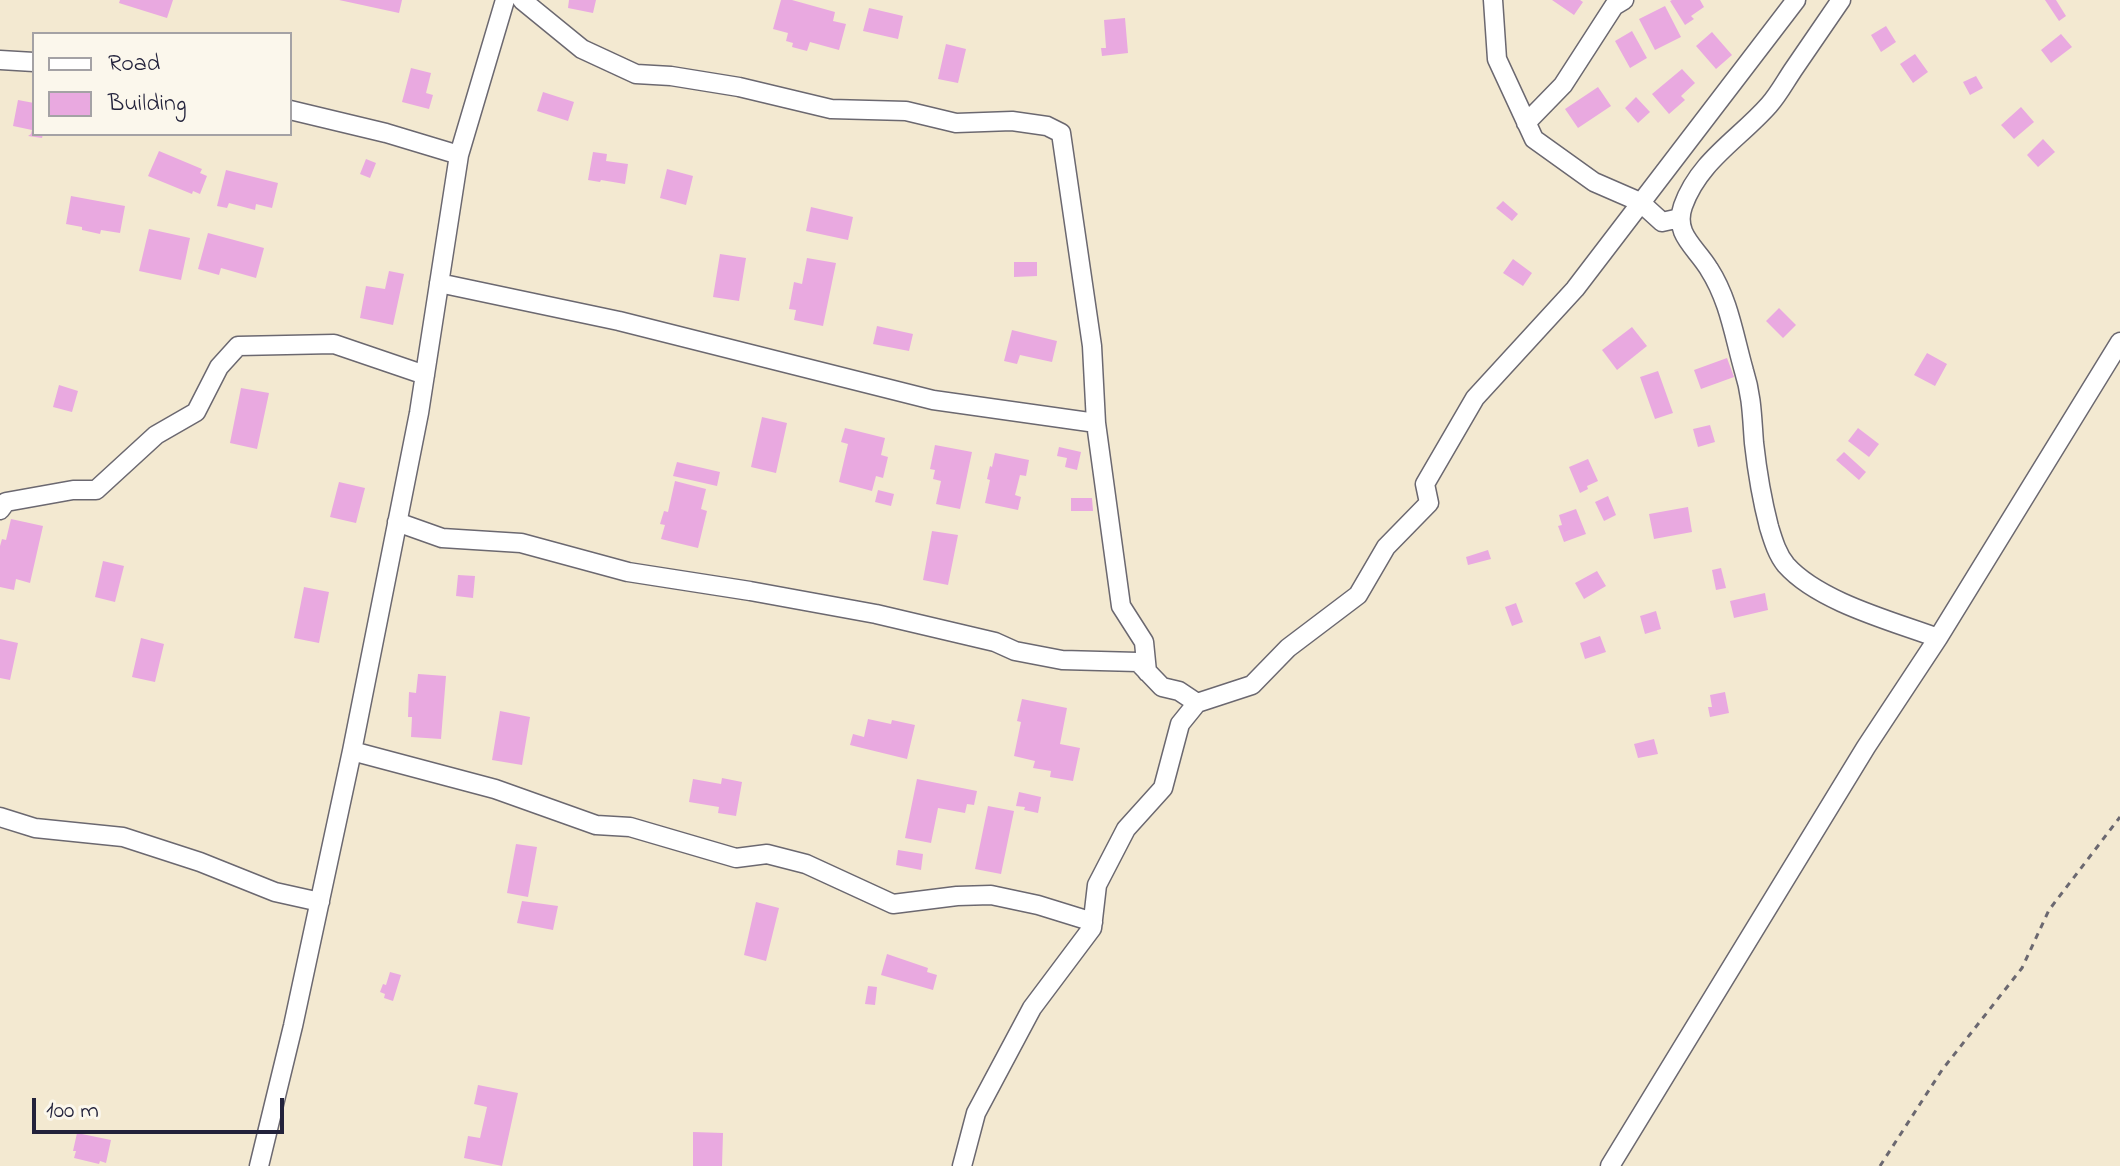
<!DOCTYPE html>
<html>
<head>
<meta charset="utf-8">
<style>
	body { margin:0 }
	#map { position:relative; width:2120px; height:1166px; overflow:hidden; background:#f3e9d1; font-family:"Indie Flower",sans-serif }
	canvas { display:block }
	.legend { position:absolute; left:32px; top:32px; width:260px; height:104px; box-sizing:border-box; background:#fbf7ec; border:2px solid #a4a2a5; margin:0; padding:10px 14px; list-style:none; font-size:24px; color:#22223b }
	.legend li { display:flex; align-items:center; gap:16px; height:40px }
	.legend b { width:40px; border:2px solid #a4a2a5 }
	.scale { position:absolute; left:32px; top:1098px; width:252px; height:36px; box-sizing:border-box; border:4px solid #22223b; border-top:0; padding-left:10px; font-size:24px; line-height:28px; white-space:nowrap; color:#22223b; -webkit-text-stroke:6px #fbf7ec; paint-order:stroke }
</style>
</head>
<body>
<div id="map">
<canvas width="2120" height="1166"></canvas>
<ul class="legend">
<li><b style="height:10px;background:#fff"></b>Road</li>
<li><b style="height:22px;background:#e9a9e0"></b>Building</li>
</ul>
<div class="scale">100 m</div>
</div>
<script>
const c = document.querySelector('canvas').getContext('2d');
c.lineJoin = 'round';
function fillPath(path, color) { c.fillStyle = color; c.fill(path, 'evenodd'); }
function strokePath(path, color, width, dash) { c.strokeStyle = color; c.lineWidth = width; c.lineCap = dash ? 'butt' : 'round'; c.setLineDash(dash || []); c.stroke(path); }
const building = new Path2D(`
	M120,0H173L167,18L119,3Z
	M339,0H402L399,13Z
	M569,0H596L593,13L568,8Z
	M781,0H792L835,12L833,21L846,24L839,50L810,42L807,51L792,47L793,43L786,41L788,33L773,29Z
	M1552,0H1580L1583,2L1574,15Z
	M1672,0H1700L1704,7L1691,16L1694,19L1685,25L1670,1Z
	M2045,0H2056L2066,16L2059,21Z
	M1665,6L1681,37L1655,50L1639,19Z
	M869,8L903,16L898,39L863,31Z
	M1125,18L1128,53L1102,56L1101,48H1106L1104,20Z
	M1886,26L1896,42L1881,52L1871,35Z
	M1632,31L1647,58L1630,68L1615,41Z
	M1712,32L1732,55L1716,69L1696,46Z
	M2061,34L2072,47L2051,63L2041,50Z
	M946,44L966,49L958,83L938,79Z
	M1915,54L1928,72L1913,83L1900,64Z
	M411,68L431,73L426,93L433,95L429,109L402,102Z
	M1682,69L1695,83L1681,96L1685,100L1669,114L1652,94Z
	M1976,76L1983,88L1970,95L1963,82Z
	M1598,87L1611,106L1578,128L1565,109Z
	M543,92L574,102L568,121L537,111Z
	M1636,97L1650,112L1638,123L1625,108Z
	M18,100L34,103V134H43L42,138L28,136L31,134L32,130L13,126Z
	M2021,107L2034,122L2014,139L2001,125Z
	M2043,139L2055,152L2038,167L2027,155Z
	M159,151L202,169L200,173L207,176L200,194L193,191L192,194L148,176Z
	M593,152L607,154L606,161L628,164L625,184L601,180L600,182L588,180Z
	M366,159L376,163L370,178L360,174Z
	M667,169L693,176L686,205L660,198Z
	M226,170L278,183L272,208L256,204L255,210L229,203L227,208L217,206Z
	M71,196L125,206L120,233L101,230L100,234L82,230V227L66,224Z
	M1503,201L1518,214L1512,221L1496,208Z
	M811,207L853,217L848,240L806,231Z
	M149,229L190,238L181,280L139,271Z
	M208,233L264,248L256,278L221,268L219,275L198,269Z
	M720,254L746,258L739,301L713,297Z
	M807,258L836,263L823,326L794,320L796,310L789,309L794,282L802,284Z
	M1513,259L1532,273L1523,286L1503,273Z
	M1014,262H1037V276L1014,277Z
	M389,271L404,274L393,325L360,318L366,286L385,289Z
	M1779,308L1796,325L1783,338L1766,321Z
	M877,326L913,334L909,351L873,344Z
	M1632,327L1647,346L1617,370L1602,350Z
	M1012,330L1057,341L1052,362L1020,355L1017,364L1004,361Z
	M1927,353L1947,364L1935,386L1914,375Z
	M1727,358L1734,377L1701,389L1694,370Z
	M1658,371L1673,413L1655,419L1640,377Z
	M59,385L78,391L72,412L53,407Z
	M241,388L269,393L257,449L230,443Z
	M762,417L787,423L776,473L751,467Z
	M1710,425L1715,442L1698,447L1693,429Z
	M845,428L885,438L881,455L888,457L883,478L876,476L872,491L839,482L848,444L841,442Z
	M1858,428L1879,444L1869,457L1848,441Z
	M935,445L972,452L960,509L936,504L941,481L933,479L935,470L930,469Z
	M1059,447L1081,452L1077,470L1065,467L1067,458L1057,456Z
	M1844,452L1866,472L1859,480L1836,460Z
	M995,453L1029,460L1026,476L1020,475L1015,495L1021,497L1018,510L985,503L990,480L987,479L990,466L992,467Z
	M1588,459L1598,481L1587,486L1588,489L1580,493L1569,467Z
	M677,462L720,472L717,486L673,476Z
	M675,481L706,489L701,509L707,511L698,548L661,539L665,525L660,524L664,511L668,512Z
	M339,482L365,488L356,523L330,517Z
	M878,490L894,494L891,506L875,502Z
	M1608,496L1616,515L1604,521L1595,502Z
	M1071,498H1092L1093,511H1071Z
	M1688,507L1692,532L1654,539L1649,514Z
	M1576,509L1586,534L1564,542L1558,526L1562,525L1559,515Z
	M11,519L43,526L30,583L16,579L14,590L0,587V546L2,539L6,540Z
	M932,531L958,535L948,585L923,580Z
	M1488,550L1491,559L1468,565L1466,557Z
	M103,561L124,566L115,602L95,597Z
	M1721,568L1726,588L1716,590L1712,570Z
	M1597,571L1606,586L1584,599L1575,583Z
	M458,575L475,576L473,598L456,596Z
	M304,587L329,592L319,643L294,638Z
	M1765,593L1768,610L1734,618L1730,601Z
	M1516,603L1523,622L1512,626L1505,607Z
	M1656,611L1661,629L1645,634L1640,616Z
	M1600,636L1606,652L1585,659L1580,643Z
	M141,638L164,644L155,682L132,677Z
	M0,639L18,643L10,680L0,678Z
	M418,674L446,676L441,739L411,737L412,717H408L409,692L416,693Z
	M1725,692L1729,713L1710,717L1708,707H1712L1710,695Z
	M1022,699L1067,708L1060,744L1080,748L1073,781L1050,777L1051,771L1033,768L1035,761L1014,756L1021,722L1017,721Z
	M500,711L530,717L522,765L492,760Z
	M868,719L891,724L892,720L915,725L907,759L850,745L853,734L864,737Z
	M1654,739L1658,754L1638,758L1634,744Z
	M722,778L742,782L736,816L718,813L719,807L689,802L693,779L721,784Z
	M917,779L977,791L974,805L967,804L965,813L938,808L931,843L905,838Z
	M1019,792L1041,797L1038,813L1024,810L1025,807L1016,806Z
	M988,806L1014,811L1001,874L975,869Z
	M516,844L537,847L528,897L507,893Z
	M898,850L923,854L921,870L896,865Z
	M522,901L558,906L553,930L517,923Z
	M756,902L779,908L766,961L744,955Z
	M887,954L928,968L927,972L937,975L933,990L881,975Z
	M390,972L401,975L393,1001L384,998L385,994L380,992L383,984L386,985Z
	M868,986L877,987L875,1005L865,1004Z
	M478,1085L518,1093L502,1166L464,1158L468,1136L480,1138L487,1107L474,1104Z
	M693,1132L723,1133L722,1166H693Z
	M77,1133L111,1140L106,1163L100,1161L99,1164L74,1158L76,1151H73Z`);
const path = new Path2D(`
	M1880,1166L1942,1070L2022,968L2049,910L2120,817`);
const street = new Path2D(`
	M522,0L582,49L636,74L671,76L739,87L831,109L906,111L956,123L1012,121L1047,126L1061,133L1092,346L1096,423
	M1493,0L1497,59L1534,139L1594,182L1640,202L1662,222L1680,218
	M1841,0C1825,23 1809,47 1793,70C1785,82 1778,95 1769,105C1739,139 1699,161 1683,206C1673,234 1696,247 1709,269C1729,300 1734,336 1744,371C1752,396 1752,418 1754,443C1757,470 1762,500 1769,527C1773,540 1777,554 1786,565C1819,602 1892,621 1938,638
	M0,60L34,62
	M290,110L386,133L459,155
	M1526,123L1563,85L1614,6L1624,0
	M439,283L619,321L933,400L1096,423L1121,606L1144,642L1147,672
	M0,510L6,502L73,490H96L156,435L196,412L219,367L238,346L334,344L425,375
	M397,522L442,538L521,543L628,572L750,591L876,614L995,642L1015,651L1062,660L1138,662L1162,687L1179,691L1197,703
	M352,751L495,789L596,825L630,827L736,858L767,854L806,864L893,904L957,896L991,895L1038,905L1093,922
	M0,817L35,828L123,837L200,862L275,892L320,902
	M259,1166L293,1026L352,751L419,413L459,155L505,0
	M962,1166L976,1113L1032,1008L1092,928L1097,885L1126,829L1163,788L1180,724L1197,703L1252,685L1288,648L1358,595L1386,547L1429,503L1425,484L1475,398L1575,289L1796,0
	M1610,1166L1866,747L1938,638L2120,342`);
fillPath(building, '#e9a9e0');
strokePath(street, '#6b6870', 21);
strokePath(path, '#6b6870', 3, [6, 6]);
strokePath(street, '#fff', 18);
</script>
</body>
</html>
